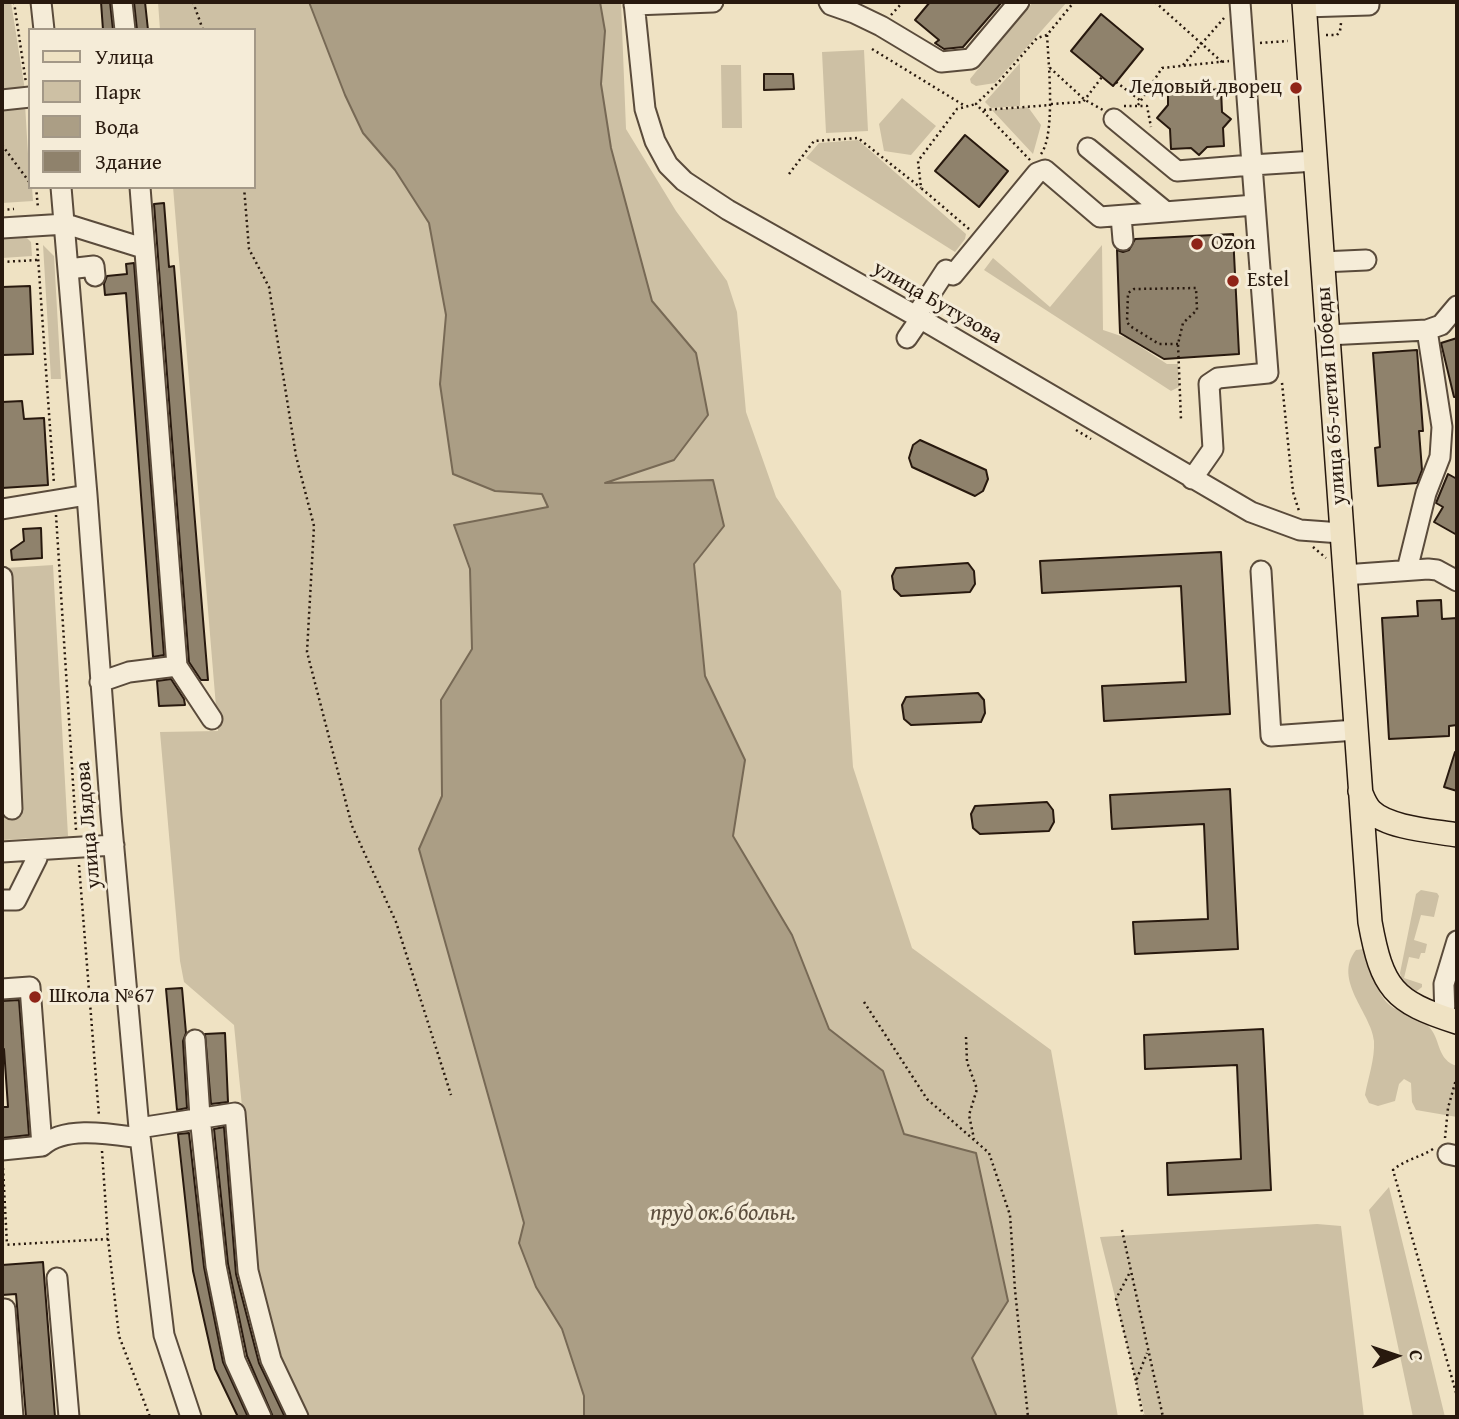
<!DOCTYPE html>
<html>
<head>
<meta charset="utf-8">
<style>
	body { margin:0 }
	#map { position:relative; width:1459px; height:1419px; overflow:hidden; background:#efe2c3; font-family:"Gentium Book Plus",serif }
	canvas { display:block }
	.frame { position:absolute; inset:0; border:4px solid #28190e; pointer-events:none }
	.legend { position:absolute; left:28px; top:28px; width:228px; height:161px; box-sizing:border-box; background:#f5ecd8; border:2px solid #a39887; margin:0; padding:9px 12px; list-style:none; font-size:21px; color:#28190e }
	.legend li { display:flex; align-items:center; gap:14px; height:35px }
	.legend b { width:35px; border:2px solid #a39887 }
	.north { position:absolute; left:1361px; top:1321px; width:70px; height:70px; -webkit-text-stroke:5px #f5ecd8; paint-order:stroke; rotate:88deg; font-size:19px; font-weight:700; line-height:28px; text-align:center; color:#28190e }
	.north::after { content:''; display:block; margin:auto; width:24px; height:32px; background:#28190e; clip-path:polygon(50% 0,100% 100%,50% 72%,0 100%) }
</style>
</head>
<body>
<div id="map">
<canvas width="1459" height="1419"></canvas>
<div class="frame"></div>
<ul class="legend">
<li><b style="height:9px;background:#efe2c3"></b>Улица</li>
<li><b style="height:19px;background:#cdc0a4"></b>Парк</li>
<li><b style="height:19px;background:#ab9e85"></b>Вода</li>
<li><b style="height:19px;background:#8f826c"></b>Здание</li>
</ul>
<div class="north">С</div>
</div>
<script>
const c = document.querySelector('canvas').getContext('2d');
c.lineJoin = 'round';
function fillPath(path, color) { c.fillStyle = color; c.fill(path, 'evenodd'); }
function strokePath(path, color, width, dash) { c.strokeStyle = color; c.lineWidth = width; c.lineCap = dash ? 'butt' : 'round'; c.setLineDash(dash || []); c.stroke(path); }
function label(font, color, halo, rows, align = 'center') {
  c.font = font + ' "Gentium Book Plus",serif'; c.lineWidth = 6; c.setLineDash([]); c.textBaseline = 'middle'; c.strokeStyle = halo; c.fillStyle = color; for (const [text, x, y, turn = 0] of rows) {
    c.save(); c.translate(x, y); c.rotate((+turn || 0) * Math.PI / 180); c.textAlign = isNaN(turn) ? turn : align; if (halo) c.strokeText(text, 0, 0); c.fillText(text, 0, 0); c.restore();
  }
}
const green = new Path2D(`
	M2,2H11L25,90L2,92Z
	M158,2H621L626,129L676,211L727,281L737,312L746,412L776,497L841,591L853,767L912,948L1051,1050L1118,1417H306L278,1357L258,1270L234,1025L184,982L180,961L160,732L218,731L173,187H254V30H160Z
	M1033,2H1067L995,83L976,86L971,83L970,79Z
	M864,50L868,131L826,133L822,52Z
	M1020,63V106L991,108L985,102Z
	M721,65H741L742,128H722Z
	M902,98L936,126L911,155L884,151L879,124Z
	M25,104L30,187H32L33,201L2,203V106Z
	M1028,107L1041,125L1033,154L992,110Z
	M858,140L966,234L965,239L955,252L806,158L819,143Z
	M26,237L31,242L32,256L2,258V238Z
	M43,245L54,256L61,379H51Z
	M1102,245L1103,330L1127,338L1167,364H1178L1179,387L1171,391L984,270L993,258L1050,307Z
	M53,565L68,836L2,840V816L19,814L5,568Z
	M1421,890L1437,893L1439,896L1434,917L1421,915L1414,940L1427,944L1425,953H1421L1419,959L1409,957L1404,978L1422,984V987L1417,991C1406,990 1402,983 1400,973L1416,894Z
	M1364,949L1368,953C1373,968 1374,986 1384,999C1394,1014 1419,1014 1430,1028C1441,1041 1437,1060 1457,1066V1117L1416,1110L1412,1102L1411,1083L1404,1079L1399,1084L1395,1101L1378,1106L1369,1103L1365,1095C1368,1078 1375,1059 1374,1041C1372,1014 1332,980 1356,950Z
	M1389,1187L1445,1417H1413L1369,1210Z
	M1317,1224L1341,1226L1364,1417H1145L1100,1237Z`);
const water = new Path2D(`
	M309,2H600L605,31L601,84L611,148L652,301L696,353L708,415L674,460L605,483L713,480L724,526L694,564L705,676L745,760L733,836L792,935L829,1029L883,1071L904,1134L976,1153L1008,1301L972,1358L997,1417H584V1396L562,1329L536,1287L519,1243L524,1223L419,849L442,796L441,700L472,649L470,569L454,525L548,507L542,494L495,491L453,474L440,384L446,315L429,223L395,170L363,133L345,95Z`);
const building = new Path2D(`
	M101,2H110L113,30H103Z
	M134,2H145L148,30H137Z
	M930,2H1002L963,47L944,49L935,43L939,40L915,20Z
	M1101,14L1143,49L1113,86L1071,51Z
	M764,74H793L794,89L764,90Z
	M1188,82L1198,91L1221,89L1222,112L1231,119L1223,128L1224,146L1207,147L1199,155L1191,148L1171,149L1170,129L1157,118L1168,105V92L1180,91Z
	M965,135L1008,171L979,207L935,171Z
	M164,203L169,267L174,266L208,680H201L189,662L154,204Z
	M1233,234L1239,354L1164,359L1120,333L1117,250L1123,252L1129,250L1135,239Z
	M134,263L164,655L153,657L126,293L105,295L104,284L107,276L127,274L126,264Z
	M30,286L33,354L2,355V287Z
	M1457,338V397H1454L1441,343Z
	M1417,350L1423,431H1419L1422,470L1417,483L1378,486L1375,448L1380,447L1373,353Z
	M22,401L24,419L44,418L48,485L2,488V402Z
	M920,440L986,470L988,479L983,491L975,496L912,467L909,458L913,445Z
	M1448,474L1457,479V535L1434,522L1443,507L1436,503Z
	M41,528L42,558L12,560L11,550L24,541L23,529Z
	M1221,552L1230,714L1104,721L1102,686L1186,682L1181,586L1042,593L1040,561Z
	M968,563L974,571L975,584L970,592L901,596L894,589L892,576L896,568Z
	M1441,600L1442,619L1457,618V725L1449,726V736L1389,739L1382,618L1418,616L1417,601Z
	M171,679L184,699L185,705L159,706L157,681Z
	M978,693L984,700L985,713L981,722L911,725L904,719L902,705L906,697Z
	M1455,752H1457V791L1444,787Z
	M1230,789L1238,949L1135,954L1133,922L1208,919L1204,824L1112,829L1110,795Z
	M1047,802L1053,810L1054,822L1049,831L980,834L973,828L971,814L975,806Z
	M182,988L186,1033L183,1041L187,1108L177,1110L166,989Z
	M19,1000L29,1135L2,1138V1107H8L4,1049H2V1001Z
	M1263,1029L1271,1190L1168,1195L1167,1163L1241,1159L1237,1065L1145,1069L1144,1035Z
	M225,1033L228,1102L211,1104L205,1034Z
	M224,1127L236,1274L259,1363L285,1417H273L247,1356L228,1264L214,1129Z
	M189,1133L204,1267L223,1362L248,1417H238L215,1369L193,1271L178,1134Z
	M43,1262L55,1417H26L16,1294L2,1295V1265Z`);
const path = new Path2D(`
	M14,2L26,83
	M193,2L203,30
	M1155,2L1222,62
	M891,15L903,2
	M1047,35L1049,67L1085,100L1103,110
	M1326,35H1337L1340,31L1341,23
	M1260,43L1288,41
	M872,49L965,106
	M1183,65L1224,18
	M1116,82L1141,101
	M1051,104L1083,102L1102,77
	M1138,105L1162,68L1229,61
	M1124,106H1147L1151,127
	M984,110L1051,105
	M2,145L30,183
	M1041,154C1053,138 1050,87 1049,67
	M1030,160L976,104L997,84L1037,38L1047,35L1074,2
	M789,174L814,141L858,138L921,188
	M36,187L38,208
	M244,187L249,249L269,287L296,456L314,526L307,652L352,826L396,922L451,1095
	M2,210L14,209
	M969,229L921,188L918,161L957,109L976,104
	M37,243L54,484
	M2,262L37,260
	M1178,344H1159L1130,326L1127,322L1128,293L1134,289L1196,288L1197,310L1183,323L1178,344L1181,420
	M1282,383L1293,492L1299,511
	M1076,430L1091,439
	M56,515L76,830
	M1313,547L1326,558
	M79,865L99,1116
	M864,1002L927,1099L989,1153L1010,1215L1015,1290L1028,1417
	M966,1037L967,1062L977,1089L969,1115L974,1139
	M1445,1138L1448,1108L1457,1076
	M1433,1149C1419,1158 1406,1159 1393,1170L1457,1396
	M102,1151L108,1239L119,1336L150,1417
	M3,1168L7,1245
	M1122,1230L1163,1417
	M2,1245L108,1239
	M1129,1274L1116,1299L1136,1381
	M1143,1417L1136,1381L1147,1353`);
const minor = new Path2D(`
	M41,2L44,30
	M122,2L125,30
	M634,2L645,109L655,141L668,165L684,181L728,210L916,316L1251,512L1300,530L1341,533
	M829,2L831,5L854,13L881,26L941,62L971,59L1019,2
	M1240,2L1252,165L1315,161
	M634,5L713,2
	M1304,7L1369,5V2
	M2,100L30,97
	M1114,119L1177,171L1252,165L1268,373L1218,378L1209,384L1213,449L1192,479
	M1088,148L1166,212
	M61,187L87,495L111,816L139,1128L164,1335L191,1417
	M1121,216L1123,240
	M2,228L66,224L143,248
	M1322,262L1366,260
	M68,269L94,266L95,276
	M953,275L1037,173L1045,170L1100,217L1255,205
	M916,316L946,270
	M1327,335L1427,330
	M907,338L920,319
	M2,509L87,495
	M1407,570L1426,493L1440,457L1442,427L1427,330L1441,325L1457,306
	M1261,571L1271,736L1356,730
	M1344,575L1428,569L1437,570L1457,581
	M2,577L12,809
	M177,666L212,719
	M100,682L129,672L177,666L140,187
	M2,852L114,845
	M2,900H16L37,858V850
	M2,989L30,987L42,1146L2,1150
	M1445,1018L1444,984L1457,941
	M195,1040L200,1117L216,1266L235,1360L261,1417
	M139,1128L235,1113L248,1271L271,1360L298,1417
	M42,1146C65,1125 111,1134 140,1138
	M1448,1154L1457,1156
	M57,1278L69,1417
	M2,1309H5L13,1417`);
const major = new Path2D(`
	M1304,2L1370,922C1382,988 1393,1002 1457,1022
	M1360,791C1363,798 1365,805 1371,811C1388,828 1434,831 1457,835`);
const markers = [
	[1296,88,7,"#8f2418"],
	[1197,244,7,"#8f2418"],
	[1233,281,7,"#8f2418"],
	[35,997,7,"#8f2418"]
];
const poiNames = [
	["Ледовый дворец",1282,88,"right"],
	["Ozon",1211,244],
	["Estel",1247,281],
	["Школа №67",49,997]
];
const streetNames = [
	["улица Бутузова",937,303,30],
	["улица 65-летия Победы",1332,396,-94],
	["улица Лядова",89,825,-95]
];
const waterNames = [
	["пруд ок.6 больн.",723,1214]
];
fillPath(green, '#cdc0a4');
fillPath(water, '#ab9e85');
strokePath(water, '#776955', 2);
fillPath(building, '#8f826c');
strokePath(building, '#28190e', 2);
strokePath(minor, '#5a4b3b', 23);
strokePath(major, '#28190e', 26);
strokePath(path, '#28190e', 2.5, [2, 3.5]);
strokePath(minor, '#f5ecd8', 19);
strokePath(major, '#efe2c3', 23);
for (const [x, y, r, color] of markers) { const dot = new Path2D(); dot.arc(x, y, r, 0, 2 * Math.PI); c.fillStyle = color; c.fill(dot); strokePath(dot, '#f5ecd8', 2.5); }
label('21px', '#28190e', '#f5ecd8', poiNames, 'left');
label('21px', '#28190e', '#f5ecd8', streetNames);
label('italic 23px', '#5c4e3e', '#f5ecd8', waterNames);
</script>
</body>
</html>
